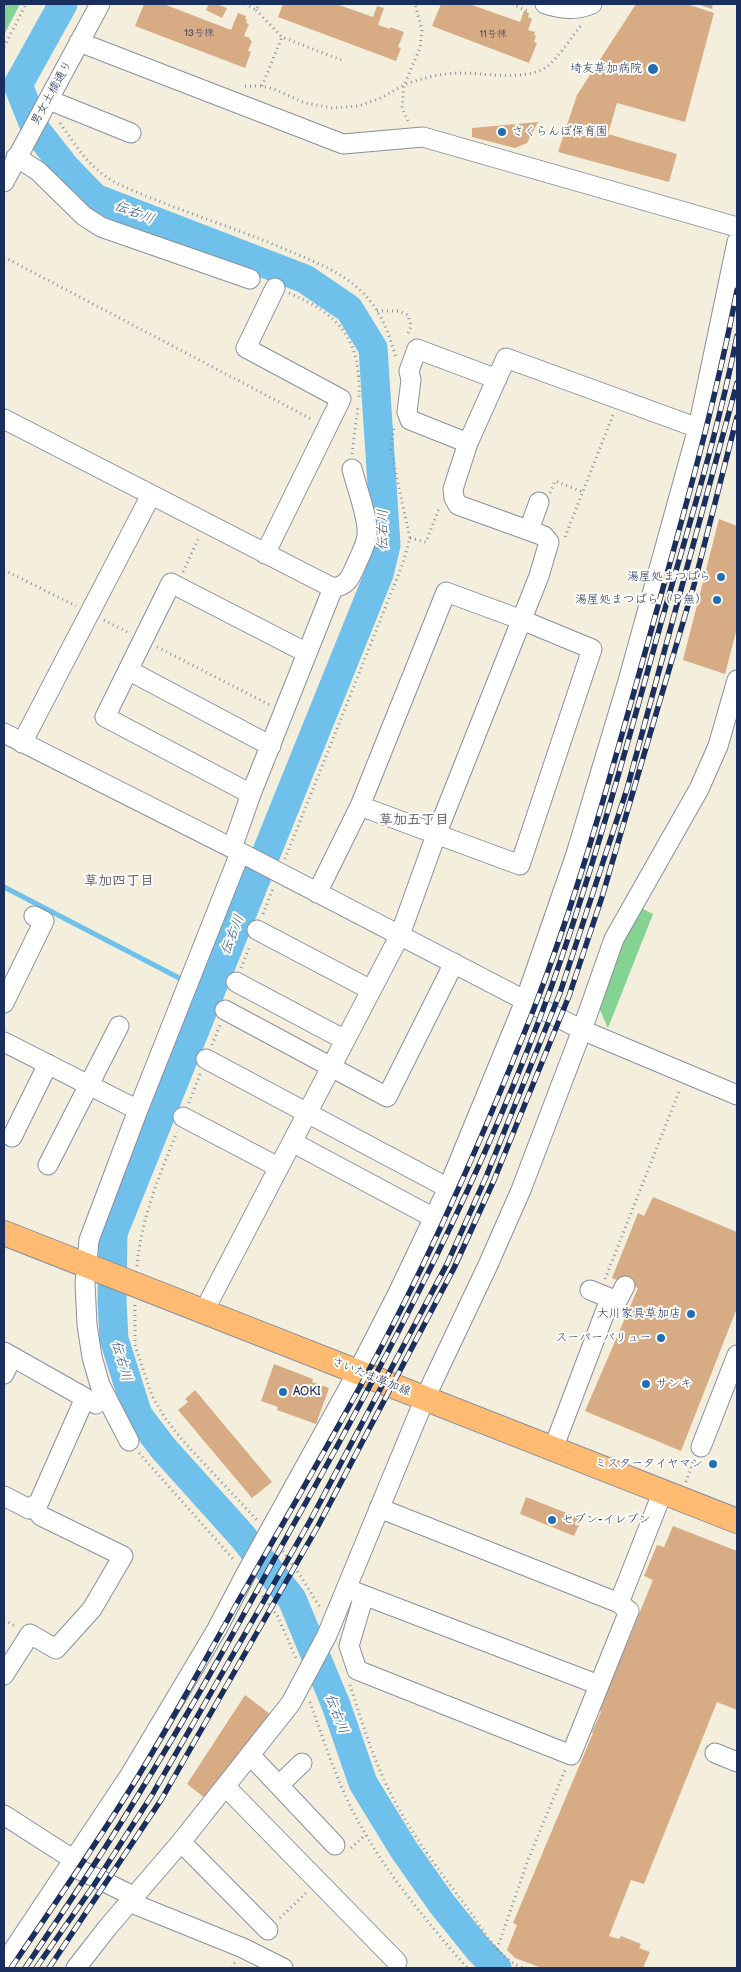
<!DOCTYPE html>
<html>
<head>
<meta charset="utf-8">
<style>
	body { margin:0 }
	#map { position:relative; width:741px; height:1972px; overflow:hidden; background:#f4efdd; font-family:"Balsamiq Sans",sans-serif }
	canvas { display:block }
	.frame { position:absolute; inset:0; border:5px solid #1b2f5e; pointer-events:none }
</style>
</head>
<body>
<div id="map">
<canvas width="741" height="1972"></canvas>
<div class="frame"></div>
</div>
<script>
const c = document.querySelector('canvas').getContext('2d');
c.lineJoin = 'round';
function fillPath(path, color) { c.fillStyle = color; c.fill(path, 'evenodd'); }
function strokePath(path, color, width, dash) { c.strokeStyle = color; c.lineWidth = width; c.lineCap = dash ? 'butt' : 'round'; c.setLineDash(dash || []); c.stroke(path); }
function label(font, color, halo, rows, align = 'center') {
  c.font = font + ' "Balsamiq Sans","Klee One",sans-serif'; c.lineWidth = 4; c.setLineDash([]); c.textBaseline = 'middle'; c.strokeStyle = halo; c.fillStyle = color; for (const [text, x, y, turn = 0] of rows) {
    c.save(); c.translate(x, y); c.rotate((+turn || 0) * Math.PI / 180); c.textAlign = isNaN(turn) ? turn : align; if (halo) c.strokeText(text, 0, 0); c.fillText(text, 0, 0); c.restore();
  }
}
const green = new Path2D(`
	M4,4H20L4,35Z
	M641,908L653,914L608,1028L598,1006C608,976 621,932 641,908Z`);
const stream = new Path2D(`
	M4,887L185,981
	M193,985L210,994`);
const river = new Path2D(`
	M63,4L18,85L36,130L65,167L95,198L305,279L349,309L373,348L386,545L379,574L113,1233L112,1301L114,1339L138,1415L163,1448L243,1537L292,1599L336,1705L363,1783L404,1850L442,1904L479,1950L497,1968`);
const building = new Path2D(`
	M144,4H166V5L231,30L238,13L246,16L245,19L247,20L246,23L249,24L244,36L250,38V40L252,41L248,51L251,52L245,68L135,26Z
	M209,4H216L227,8L222,18L206,10Z
	M283,4H336L373,17L377,6L384,8L378,25L390,29V27L404,32L398,47L401,48L396,61L278,17Z
	M441,4H469L520,22L524,11L529,13L528,17L532,19L528,30L535,32L534,35L536,36L534,42L537,43L529,63L432,26Z
	M636,4H687L714,13L685,122L617,103L608,134L677,154L669,182L558,152L577,95Z
	M697,4H713L712,9Z
	M538,122L527,143L515,148L472,137V128Z
	M719,519L737,526V628L725,674L683,660Z
	M653,1197L737,1232V1308L681,1451L585,1411L638,1288L612,1278L638,1213L644,1216Z
	M274,1364L313,1379L312,1382L329,1388L316,1424L277,1410L278,1407L261,1401Z
	M195,1390L272,1482L252,1498L178,1410L188,1402L185,1399Z
	M526,1497L582,1519L574,1536L520,1514Z
	M673,1526L737,1551V1710L717,1702L644,1884L631,1880L609,1936L619,1939L621,1936L641,1944L639,1948L650,1952L643,1968H542L515,1958L507,1950L517,1925L513,1923L593,1733L592,1732L601,1712L600,1709L653,1580L644,1576L657,1545L664,1547Z
	M245,1695L270,1714L205,1798L187,1784Z`);
const path = new Path2D(`
	M245,4L256,10L260,4
	M512,4L529,12
	M256,10L282,37L341,60
	M4,47L26,4
	M245,86H262L274,89L305,103L333,108L359,106L381,98L404,85L420,48L422,30L415,4
	M262,86L282,37
	M408,121L402,108L404,85C421,78 443,73 461,73C486,73 526,82 548,66C558,58 573,35 582,24
	M60,123C77,147 89,168 116,183C172,209 232,226 289,251C313,261 339,271 359,289C379,307 389,332 396,358
	M4,257L313,420
	M289,293C340,315 361,339 359,397
	M377,311H398L408,315L411,326L408,334
	M352,454L358,406
	M550,493L555,481L583,492
	M565,537L613,415
	M410,538L426,542L440,506
	M4,570L76,606
	M183,572L199,537
	M104,620L129,633
	M157,647L270,705
	M285,859L403,563L410,538L394,465L391,449L394,426
	M263,914L273,888
	M241,968L250,946
	M212,1045L220,1025
	M189,1103L200,1074
	M137,1266C141,1219 159,1176 177,1132
	M605,1279L680,1089
	M135,1305V1345L152,1396L165,1418L183,1441L257,1520
	M139,1453L234,1560
	M686,1482L694,1460
	M280,1547L300,1575L321,1609
	M256,1588L277,1615L296,1658
	M4,1620L17,1627
	M350,1685C360,1716 369,1746 382,1775C404,1826 438,1869 471,1913C486,1934 498,1958 523,1968
	M310,1702C326,1747 341,1794 366,1835C394,1883 431,1926 467,1968
	M351,1848L365,1835
	M280,1918L306,1893
	M497,1949L528,1860L565,1770
	M232,1968L235,1962`);
const minor = new Path2D(`
	M545,4C561,9 576,11 592,4
	M79,42L343,144L423,137L737,227
	M49,100L131,133
	M16,157L38,171L84,216L101,227L250,279
	M4,182L100,4
	M4,419L333,588L251,794L232,848
	M468,443L410,420L407,412L411,380L409,371L417,349L497,379
	M529,530L539,502
	M265,554L341,399L246,348L275,288
	M333,588C348,585 350,578 356,565C360,555 366,546 367,535C369,519 356,486 352,469
	M128,670L271,746
	M4,733L232,848L582,1030L737,1095
	M22,743L151,495
	M251,794L105,717L171,583L307,653
	M317,893L360,806L446,592L522,620L592,649L520,865L360,806
	M257,930L371,990
	M236,982L345,1040
	M4,1003L44,921L34,916
	M225,1010L387,1097L454,963
	M4,1042L138,1110L240,853
	M206,1059L448,1188
	M183,1117L278,1167
	M12,1137L48,1064
	M292,1142L434,1218
	M48,1165L119,1026
	M590,1290L617,1301L625,1286
	M204,1311L400,935L436,835L539,576L549,542L544,536L458,505L454,498L453,489L468,443L506,358L698,428
	M4,1352L96,1404
	M4,1374L12,1357
	M129,1441L100,1385L92,1357L87,1325L85,1283L89,1240L138,1110
	M701,1447L737,1355
	M553,1449L610,1299
	M4,1496L29,1509L39,1502L85,1398
	M353,1591L599,1685
	M364,1595L349,1646L357,1670L571,1755L629,1611L619,1603L379,1508
	M619,1603L663,1491
	M4,1675L30,1634L56,1649L92,1609L123,1556L41,1516L34,1506
	M715,1753L737,1762
	M250,1755L335,1845
	M279,1785L302,1763
	M225,1786L397,1962
	M4,1815L74,1860
	M181,1842L268,1930
	M70,1865L135,1897
	M129,1902L243,1948L283,1968
	M4,1964L130,1775L217,1629L249,1568L358,1371L397,1295L448,1188L525,1001L576,854L628,681L698,428L737,242
	M76,1968L108,1927L181,1842L291,1703L327,1635L425,1398L488,1265L521,1190L582,1030L614,939L699,789L718,746L737,680`);
const major = new Path2D(`
	M4,1233L737,1521`);
const rail = new Path2D(`
	M11,1968C53,1907 95,1846 134,1783C171,1723 205,1660 240,1598C289,1513 339,1428 385,1340C441,1234 489,1122 533,1011C579,893 612,770 646,649C679,530 714,411 737,290
	M25,1968C65,1909 106,1849 143,1787C195,1703 243,1616 291,1529C390,1354 484,1175 552,985C594,867 627,745 661,623C688,528 718,433 737,336
	M36,1968L94,1885L152,1795L310,1521L447,1264L486,1177L560,993L627,789L737,383
	M49,1968L161,1800L318,1526L454,1268L494,1180L569,996L602,897L694,585L737,417`);
const markers = [
	[653,69,6,"#1f6fb2"],
	[502,132,5,"#1f6fb2"],
	[721,577,5,"#1f6fb2"],
	[717,600,5,"#1f6fb2"],
	[691,1314,5,"#1f6fb2"],
	[661,1338,5,"#1f6fb2"],
	[646,1384,5,"#1f6fb2"],
	[283,1392,5,"#1f6fb2"],
	[713,1464,5,"#1f6fb2"],
	[552,1520,5,"#1f6fb2"]
];
const numberNames = [
	["13号棟",199,33],
	["11号棟",493,34]
];
const poiNames = [
	["埼友草加病院",642,69],
	["さくらんぼ保育園",512,132,"left"],
	["湯屋処まつばら",711,577],
	["湯屋処まつばら（Ｐ無）",707,600],
	["大川家具草加店",681,1314],
	["スーパーバリュー",651,1338],
	["サンキ",656,1384,"left"],
	["AOKI",293,1392,"left"],
	["ミスタータイヤマン",703,1464],
	["セブン-イレブン",562,1520,"left"]
];
const streetNames = [
	["男女土橋通り",52,93,-61],
	["さいたま草加線",371,1377,22]
];
const waterNames = [
	["伝右川",134,213,21],
	["伝右川",383,530,-90],
	["伝右川",233,935,-68],
	["伝右川",121,1361,74],
	["伝右川",336,1714,69]
];
const neighbourhoodNames = [
	["草加五丁目",414,820],
	["草加四丁目",119,881]
];
fillPath(green, '#85d392');
strokePath(stream, '#6fc0eb', 5);
strokePath(river, '#6fc0eb', 29);
fillPath(building, '#d7ab84');
strokePath(minor, '#888f9e', 21);
strokePath(major, '#888f9e', 26);
strokePath(path, '#888f9e', 3, [1, 4]);
strokePath(minor, '#fff', 19);
strokePath(major, '#ffbb71', 24);
strokePath(rail, '#1b2f5e', 5.5);
strokePath(rail, '#fdfcf7', 4, [11]);
for (const [x, y, r, color] of markers) { const dot = new Path2D(); dot.arc(x, y, r, 0, 2 * Math.PI); c.fillStyle = color; c.fill(dot); strokePath(dot, '#fdfcf7', 2); }
label('10px', '#4a4e68', null, numberNames);
label('12px', '#1b2f5e', '#fdfcf7', poiNames, 'right');
label('12px', '#1b2f5e', '#fdfcf7', streetNames);
label('italic 14px', '#345a88', '#fdfcf7', waterNames);
label('bold 14px', '#5d5a6b', '#fdfcf7', neighbourhoodNames);
</script>
</body>
</html>
